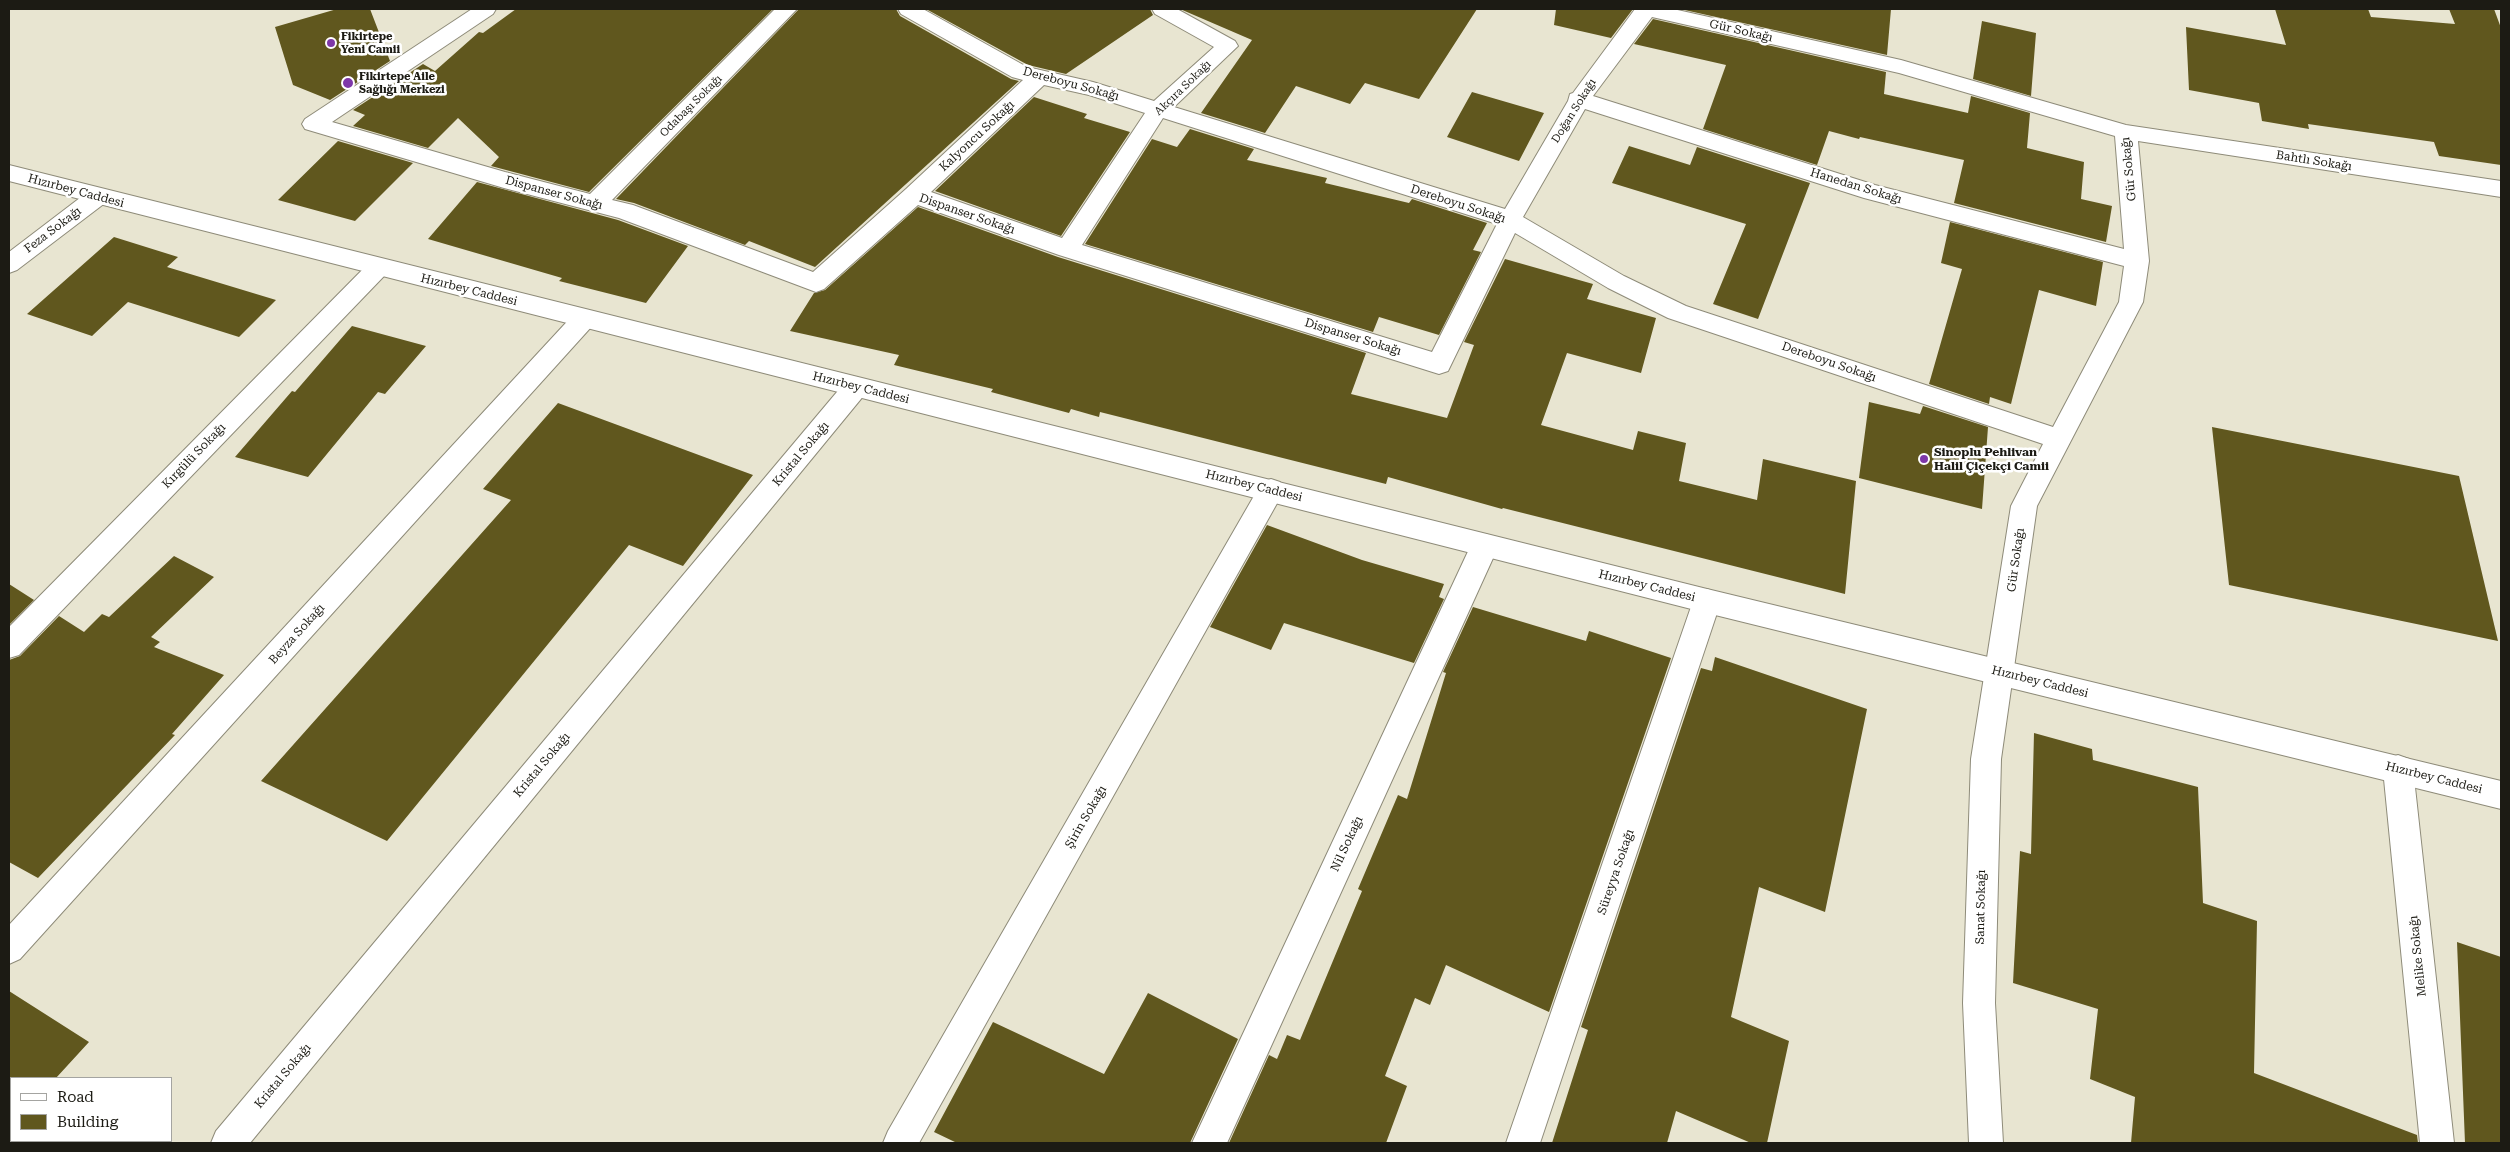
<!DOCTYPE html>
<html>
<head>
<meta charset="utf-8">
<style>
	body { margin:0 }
	#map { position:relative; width:2510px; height:1152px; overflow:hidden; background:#e8e5d1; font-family:"Roboto Serif",serif }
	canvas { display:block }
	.frame { position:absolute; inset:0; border:10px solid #1c1b14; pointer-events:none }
	.legend { position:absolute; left:10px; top:1077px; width:162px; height:65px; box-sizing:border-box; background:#fff; border:1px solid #a4a4a1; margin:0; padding:6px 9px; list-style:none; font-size:15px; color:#1c1b14 }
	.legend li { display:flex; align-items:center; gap:10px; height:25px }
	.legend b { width:25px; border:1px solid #a4a4a1 }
</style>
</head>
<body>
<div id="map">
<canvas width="2510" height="1152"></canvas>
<div class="frame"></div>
<ul class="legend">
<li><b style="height:6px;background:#fff"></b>Road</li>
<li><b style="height:14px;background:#60571e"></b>Building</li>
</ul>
</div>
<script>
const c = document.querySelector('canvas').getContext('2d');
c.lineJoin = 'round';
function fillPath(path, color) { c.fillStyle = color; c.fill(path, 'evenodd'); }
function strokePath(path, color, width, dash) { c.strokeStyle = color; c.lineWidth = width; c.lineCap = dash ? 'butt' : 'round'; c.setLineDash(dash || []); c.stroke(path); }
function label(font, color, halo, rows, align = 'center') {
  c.font = font + ' "Roboto Serif",serif'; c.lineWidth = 5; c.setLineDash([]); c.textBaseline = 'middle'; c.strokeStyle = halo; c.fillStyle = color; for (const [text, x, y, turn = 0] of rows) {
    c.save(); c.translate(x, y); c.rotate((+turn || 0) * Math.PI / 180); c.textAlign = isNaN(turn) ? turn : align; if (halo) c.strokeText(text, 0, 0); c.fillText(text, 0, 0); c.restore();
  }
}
const building = new Path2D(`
	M337,9H370L390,61L330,100L293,85L275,27Z
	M516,9H773L589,192L491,166L499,157L458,118L428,148L353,126L365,115L353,110L423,64L435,71L479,32L483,33Z
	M799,9H896L900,16L1011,79L1019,81L815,267L749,241L745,245L634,203L616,199Z
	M926,9H1150L1153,15L1066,74L1028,65Z
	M1180,9H1477L1419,99L1365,83L1350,104L1296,86L1265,133L1201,113L1252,40Z
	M1556,9H1633L1611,38L1554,25Z
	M1680,9H1891L1887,55Z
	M2275,9H2368L2371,17L2455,24L2449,9H2494L2501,28V165L2439,156L2434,142L2308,124L2309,129L2262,121L2259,103L2189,90L2186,27L2286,45Z
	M1653,19L1886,72L1884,94L1968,113L1971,96L2030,113L2027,148L2084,162L2081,199L2112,206L2106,242L1954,203L1964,160L1860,137L1859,139L1829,131L1817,165L1703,129L1726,65L1634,44Z
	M1982,21L2036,33L2031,96L1973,79Z
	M1472,92L1544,113L1519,161L1447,137Z
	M1034,97L1087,114L1084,118L1130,132L1061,236L935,191Z
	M1190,129L1254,149L1247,160L1327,178L1325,183L1409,203L1412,199L1487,223L1473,250L1481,252L1439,335L1379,317L1373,332L1085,244L1152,139L1177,147Z
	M338,141L413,163L355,221L278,200Z
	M1629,146L1690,165L1697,147L1810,183L1758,319L1713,304L1746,224L1612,183Z
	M477,182L618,220L688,246L646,303L559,281L562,278L428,239Z
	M918,207L1058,257L1366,353L1351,394L1447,418L1474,345L1464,342L1505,259L1593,284L1587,299L1656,318L1641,373L1567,353L1541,425L1633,450L1638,431L1686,443L1679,481L1757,500L1763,459L1856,481L1845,594L1503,508L1502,509L1388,477L1386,484L1100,412L1099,417L1071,409L1069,413L991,392L993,389L894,365L899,355L790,331L814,293L825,290Z
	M1950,222L2103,262L2096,306L2039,290L2011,404L1990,397L1989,404L1929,384L1962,269L1941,263Z
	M114,237L178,257L167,267L276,300L239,337L128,302L92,336L27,314Z
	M352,326L426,346L385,394L378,392L308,477L235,457L292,391L295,392Z
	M1869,402L1920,414L1923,406L1988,427L1982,509L1859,478Z
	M558,403L753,475L683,566L629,545L387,841L261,781L511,500L483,489Z
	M2212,427L2459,476L2498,641L2229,585Z
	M1267,525L1362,560L1444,584L1439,597L1444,599L1414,663L1284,623L1271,650L1210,627Z
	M174,556L214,577L151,637L160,642L154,647L224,675L172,734L175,735L38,878L9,862V660L20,656L59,616L84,632L102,614L109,617Z
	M9,584L34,600L9,625Z
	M1473,607L1586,641L1589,631L1671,658L1549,1012L1446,965L1430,1005L1415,998L1385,1076L1407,1086L1386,1143H1229L1269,1055L1277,1059L1287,1035L1300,1040L1362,891L1358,889L1398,795L1407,799L1446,673L1443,672Z
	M1715,657L1867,709L1825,912L1759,887L1731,1017L1789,1041L1767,1143H1751L1676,1111L1667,1143H1552L1588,1030L1581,1027L1701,668L1712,671Z
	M2034,733L2092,749L2093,760L2198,787L2203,903L2257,921L2254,1073L2417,1135L2418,1143H2131L2135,1097L2090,1079L2098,1009L2013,983L2020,851L2031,854Z
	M2457,942L2501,957V1143H2465Z
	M9,991L89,1042L56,1078H9Z
	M1148,993L1238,1039L1190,1143H957L934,1132L993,1022L1104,1074Z`);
const minor = new Path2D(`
	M472,9H496L493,14L332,122L505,172L590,194L775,9H797L612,200L633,205L813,272L906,189L1023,80L1012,77L901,14L898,9H923L1027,67L1093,82L1154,101L1214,47L1155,14L1152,9H1177L1235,41L1238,46L1174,107L1505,209L1568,101L1570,94L1573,93L1635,9H1673L1901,60L2126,125L2501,181V197L2138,141L2149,261L2143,302L2037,506L2001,759L1995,1003L2003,1143H1969L1963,1003L1971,759L2011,506L2043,444L1668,318L1608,288L1515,233L1448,371L1439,374L1059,255L918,205L824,289L816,292L619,218L504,188L305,129L302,124L305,119ZM1652,17L1899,73L2115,136L2124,249L1875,185L1593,96ZM1044,85L1089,95L1145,113L1062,238L931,192ZM1585,109L1864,198L2124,266L2119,302L2053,427L1686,306L1624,276L1523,217ZM1163,118L1497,224L1432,352L1082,245Z
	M97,189L105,191L108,197L105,203L17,270L9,273V252L89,191Z
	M379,258L387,261L391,267L387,273L19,655L9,658V627L371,261Z
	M584,310L593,313L596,319L593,325L20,959L9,964V925L575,313Z
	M856,377L865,380L869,387L865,394L250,1143H211L216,1131L847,380Z
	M1271,479L1280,482L1284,490L1280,498L919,1143H883L888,1131L1262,482Z
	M1485,534L1495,537L1499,545L1227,1143H1192L1471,545L1475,537Z
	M1707,589L1717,593L1721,601L1540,1143H1506L1693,601L1697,593Z
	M2398,755L2409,759L2413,769L2454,1143H2420L2383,769L2387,759Z`);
const tertiary = new Path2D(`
	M9,165L1707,589L2501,781V809L1707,613L9,181Z`);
const markers = [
	[331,43,5,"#7e37a9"],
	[348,83,6,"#7e37a9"],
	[1924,459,5,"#7e37a9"]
];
const farPoinames = [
	["Fikirtepe",341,37],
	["Yeni Camii",341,50],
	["Fikirtepe Aile",359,77],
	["Sağlığı Merkezi",359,90]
];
const farStreetnames = [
	["Akçıra Sokağı",1183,88,-44],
	["Odabaşı Sokağı",691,106,-45],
	["Doğan Sokağı",1574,111,-58]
];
const streetNames = [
	["Gür Sokağı",1741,31,13],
	["Dereboyu Sokağı",1071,84,15],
	["Kalyoncu Sokağı",977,136,-43],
	["Bahtlı Sokağı",2314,161,9],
	["Gür Sokağı",2129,169,-96],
	["Hanedan Sokağı",1856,186,17],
	["Hızırbey Caddesi",76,191,15],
	["Dispanser Sokağı",554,193,15],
	["Dereboyu Sokağı",1458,204,18],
	["Dispanser Sokağı",967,214,19],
	["Feza Sokağı",53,230,-37],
	["Hızırbey Caddesi",469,290,14],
	["Dispanser Sokağı",1353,337,17],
	["Dereboyu Sokağı",1829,362,19],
	["Hızırbey Caddesi",861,388,14],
	["Kristal Sokağı",801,454,-50],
	["Kırgülü Sokağı",194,456,-46],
	["Hızırbey Caddesi",1254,486,14],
	["Gür Sokağı",2016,560,-82],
	["Hızırbey Caddesi",1647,586,14],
	["Beyza Sokağı",297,634,-48],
	["Hızırbey Caddesi",2040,682,14],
	["Kristal Sokağı",542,765,-50],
	["Hızırbey Caddesi",2434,778,14],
	["Şirin Sokağı",1086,817,-60],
	["Nil Sokağı",1347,844,-65],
	["Süreyya Sokağı",1616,872,-71],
	["Sanat Sokağı",1981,907,-89],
	["Melike Sokağı",2418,956,-96],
	["Kristal Sokağı",283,1076,-50]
];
const poiNames = [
	["Sinoplu Pehlivan",1934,452],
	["Halil Çiçekçi Camii",1934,466]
];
fillPath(building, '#60571e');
strokePath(minor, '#8e8b79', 2);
strokePath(tertiary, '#8e8b79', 2);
fillPath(minor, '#fff');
fillPath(tertiary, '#fff');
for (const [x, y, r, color] of markers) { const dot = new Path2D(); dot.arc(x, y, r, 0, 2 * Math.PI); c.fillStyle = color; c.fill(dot); strokePath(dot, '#fff', 2); }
label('bold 11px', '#1c1b14', '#fff', farPoinames, 'left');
label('11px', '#1c1b14', '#fff', farStreetnames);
label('12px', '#1c1b14', '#fff', streetNames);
label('bold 12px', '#1c1b14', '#fff', poiNames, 'left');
</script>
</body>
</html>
